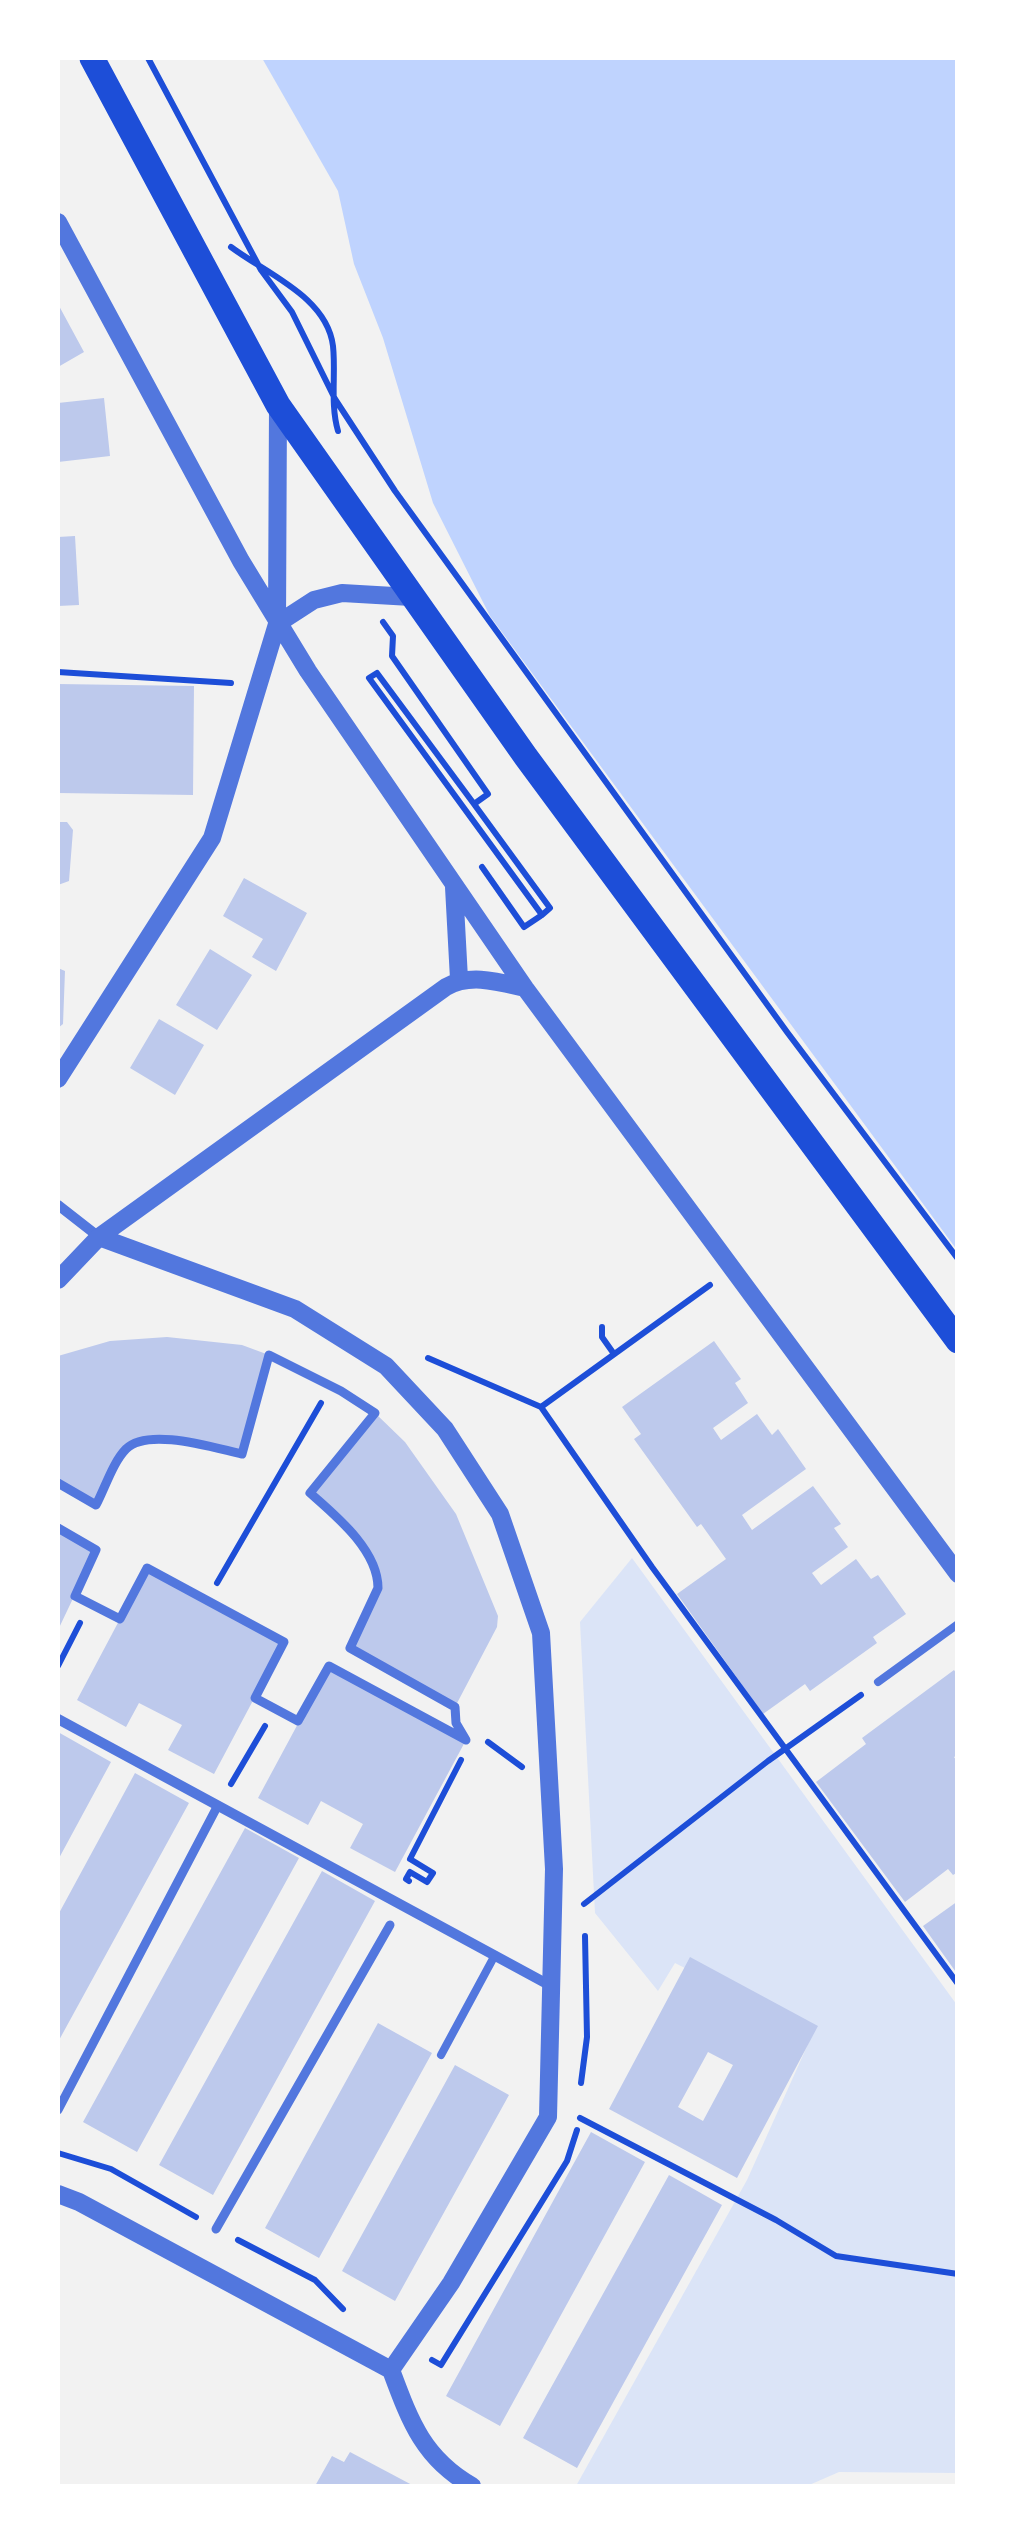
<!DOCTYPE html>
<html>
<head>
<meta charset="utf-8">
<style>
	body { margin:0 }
	#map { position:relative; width:1015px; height:2544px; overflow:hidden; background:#f2f2f2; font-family:"Times New Roman",serif }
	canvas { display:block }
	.frame { position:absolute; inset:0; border:60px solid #fff; pointer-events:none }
</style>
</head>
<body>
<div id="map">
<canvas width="1015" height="2544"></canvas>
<div class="frame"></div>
</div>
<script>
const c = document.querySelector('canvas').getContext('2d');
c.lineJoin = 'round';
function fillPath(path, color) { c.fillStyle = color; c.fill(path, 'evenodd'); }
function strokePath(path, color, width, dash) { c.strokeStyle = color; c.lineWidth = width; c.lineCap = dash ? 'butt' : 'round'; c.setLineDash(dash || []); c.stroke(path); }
const green = new Path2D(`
	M632,1558L957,2005V2473L839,2472L807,2486H576L747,2180L813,2033L675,1963L658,1991L595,1913L580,1622Z`);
const water = new Path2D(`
	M262,58H957V1250L490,616L433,503L383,338L354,264L338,191Z`);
const building = new Path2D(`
	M58,304L84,352L58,367Z
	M104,398L110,456L58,462V403Z
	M75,536L79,605L58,606V537Z
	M58,684L194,686L193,795L58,793Z
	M58,822H67L73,830L69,881L58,885Z
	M244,878L307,913L276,971L252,957L263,939L223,916Z
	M210,949L252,975L217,1030L176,1005Z
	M58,968L65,971L63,1024L58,1028Z
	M159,1019L204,1045L175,1095L130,1068Z
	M167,1337L242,1345L269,1355L242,1454L148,1439L124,1450L96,1505L58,1483V1356L110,1341Z
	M714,1341L741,1379L735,1383L748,1403L713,1428L721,1440L757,1414L772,1435L778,1429L806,1469L742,1515L752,1530L813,1486L841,1524L834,1528L848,1547L812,1573L821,1585L856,1559L871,1579L878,1575L906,1614L873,1637L877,1643L810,1691L805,1684L763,1714L677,1594L726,1559L701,1524L697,1527L634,1439L641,1434L622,1407Z
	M375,1413L405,1442L456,1514L498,1616L497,1627L455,1707L350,1648L378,1588L372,1562L341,1521L310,1493Z
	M58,1528L96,1550L58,1630Z
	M147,1568L284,1642L214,1774L168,1750L182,1725L139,1703L126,1727L77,1700Z
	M329,1666L466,1740L395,1872L350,1848L363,1824L321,1801L308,1825L258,1798Z
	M954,1670L958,1676V1755L954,1757L958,1763V1872L953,1875L948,1869L905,1902L816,1782L866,1744L862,1738Z
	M58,1732L111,1762L58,1860Z
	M135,1773L189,1803L58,2042V1915Z
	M245,1828L299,1858L137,2152L83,2122Z
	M322,1871L375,1901L213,2195L159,2165Z
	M958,1901V1975L923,1926Z
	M690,1957L818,2026L737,2178L609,2109ZM708,2052L733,2065L703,2121L678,2107Z
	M378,2023L432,2053L319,2258L265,2228Z
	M455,2065L509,2095L395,2301L342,2271Z
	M591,2132L645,2162L500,2426L446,2396Z
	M669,2175L722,2205L577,2468L523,2438Z
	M350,2452L414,2486H315L332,2456L344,2462Z`);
const path = new Path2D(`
	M148,58L261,270L292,312L335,399L395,491L787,1032L958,1259
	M231,247C267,274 327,297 333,346C336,373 330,404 338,431
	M383,622L393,636L392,656L488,794L474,804L377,673L369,678L542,915L524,927L482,867
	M58,672L231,683
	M474,804L550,908L542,915
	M602,1327V1337L614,1354
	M428,1358L541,1407L652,1567L958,1984
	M541,1407L710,1285
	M217,1583L321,1403
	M58,1666L80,1623
	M488,1742L522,1767
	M231,1784L265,1726
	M409,1881L406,1879L410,1872L427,1882L433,1873L410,1859L461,1760
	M584,1904L768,1761L861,1695
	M581,2083L587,2037L585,1936
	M580,2118L776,2220L836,2256L958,2274
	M58,2153L111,2169L196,2217
	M238,2240L315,2280L343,2309
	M432,2360L441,2365L567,2161L577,2130`);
const service = new Path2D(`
	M878,1682L958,1624
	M441,2055L495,1955`);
const pedestrian = new Path2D(`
	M58,1483L96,1505C105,1488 113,1462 126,1449C148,1427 214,1448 242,1454L269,1355L341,1391L375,1413L310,1493C336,1516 378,1550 378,1588L350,1648L455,1707L456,1723L466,1740L329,1666L298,1721L255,1698L284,1642L147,1568L120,1619L75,1596L96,1550L58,1528
	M58,2110L217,1807
	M216,2229L390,1925`);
const minor = new Path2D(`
	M58,1205L99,1237
	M58,1719L551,1986`);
const tertiary = new Path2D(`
	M58,222L241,561L308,671L525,988L958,1574
	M277,624L314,600L342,593L411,597
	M454,887L459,979
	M58,1079L212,838L277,624L278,405
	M99,1237L295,1309L386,1366L445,1429L500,1514L541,1633L554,1869L548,2117L451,2283L391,2370
	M58,1280L99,1237L446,987C470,973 499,982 525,988
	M58,2194L79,2202L391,2370C410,2421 423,2458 472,2486`);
const primary = new Path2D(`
	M92,58L278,405L526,757L958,1341`);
fillPath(green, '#dbe4f7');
fillPath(water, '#bfd3fe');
fillPath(building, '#bdc9ec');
strokePath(path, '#1d4ed8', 6);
strokePath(service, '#5277de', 8);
strokePath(pedestrian, '#5277de', 9);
strokePath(minor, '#5277de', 10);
strokePath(tertiary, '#5277de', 18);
strokePath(primary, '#1d4ed8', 25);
</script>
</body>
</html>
